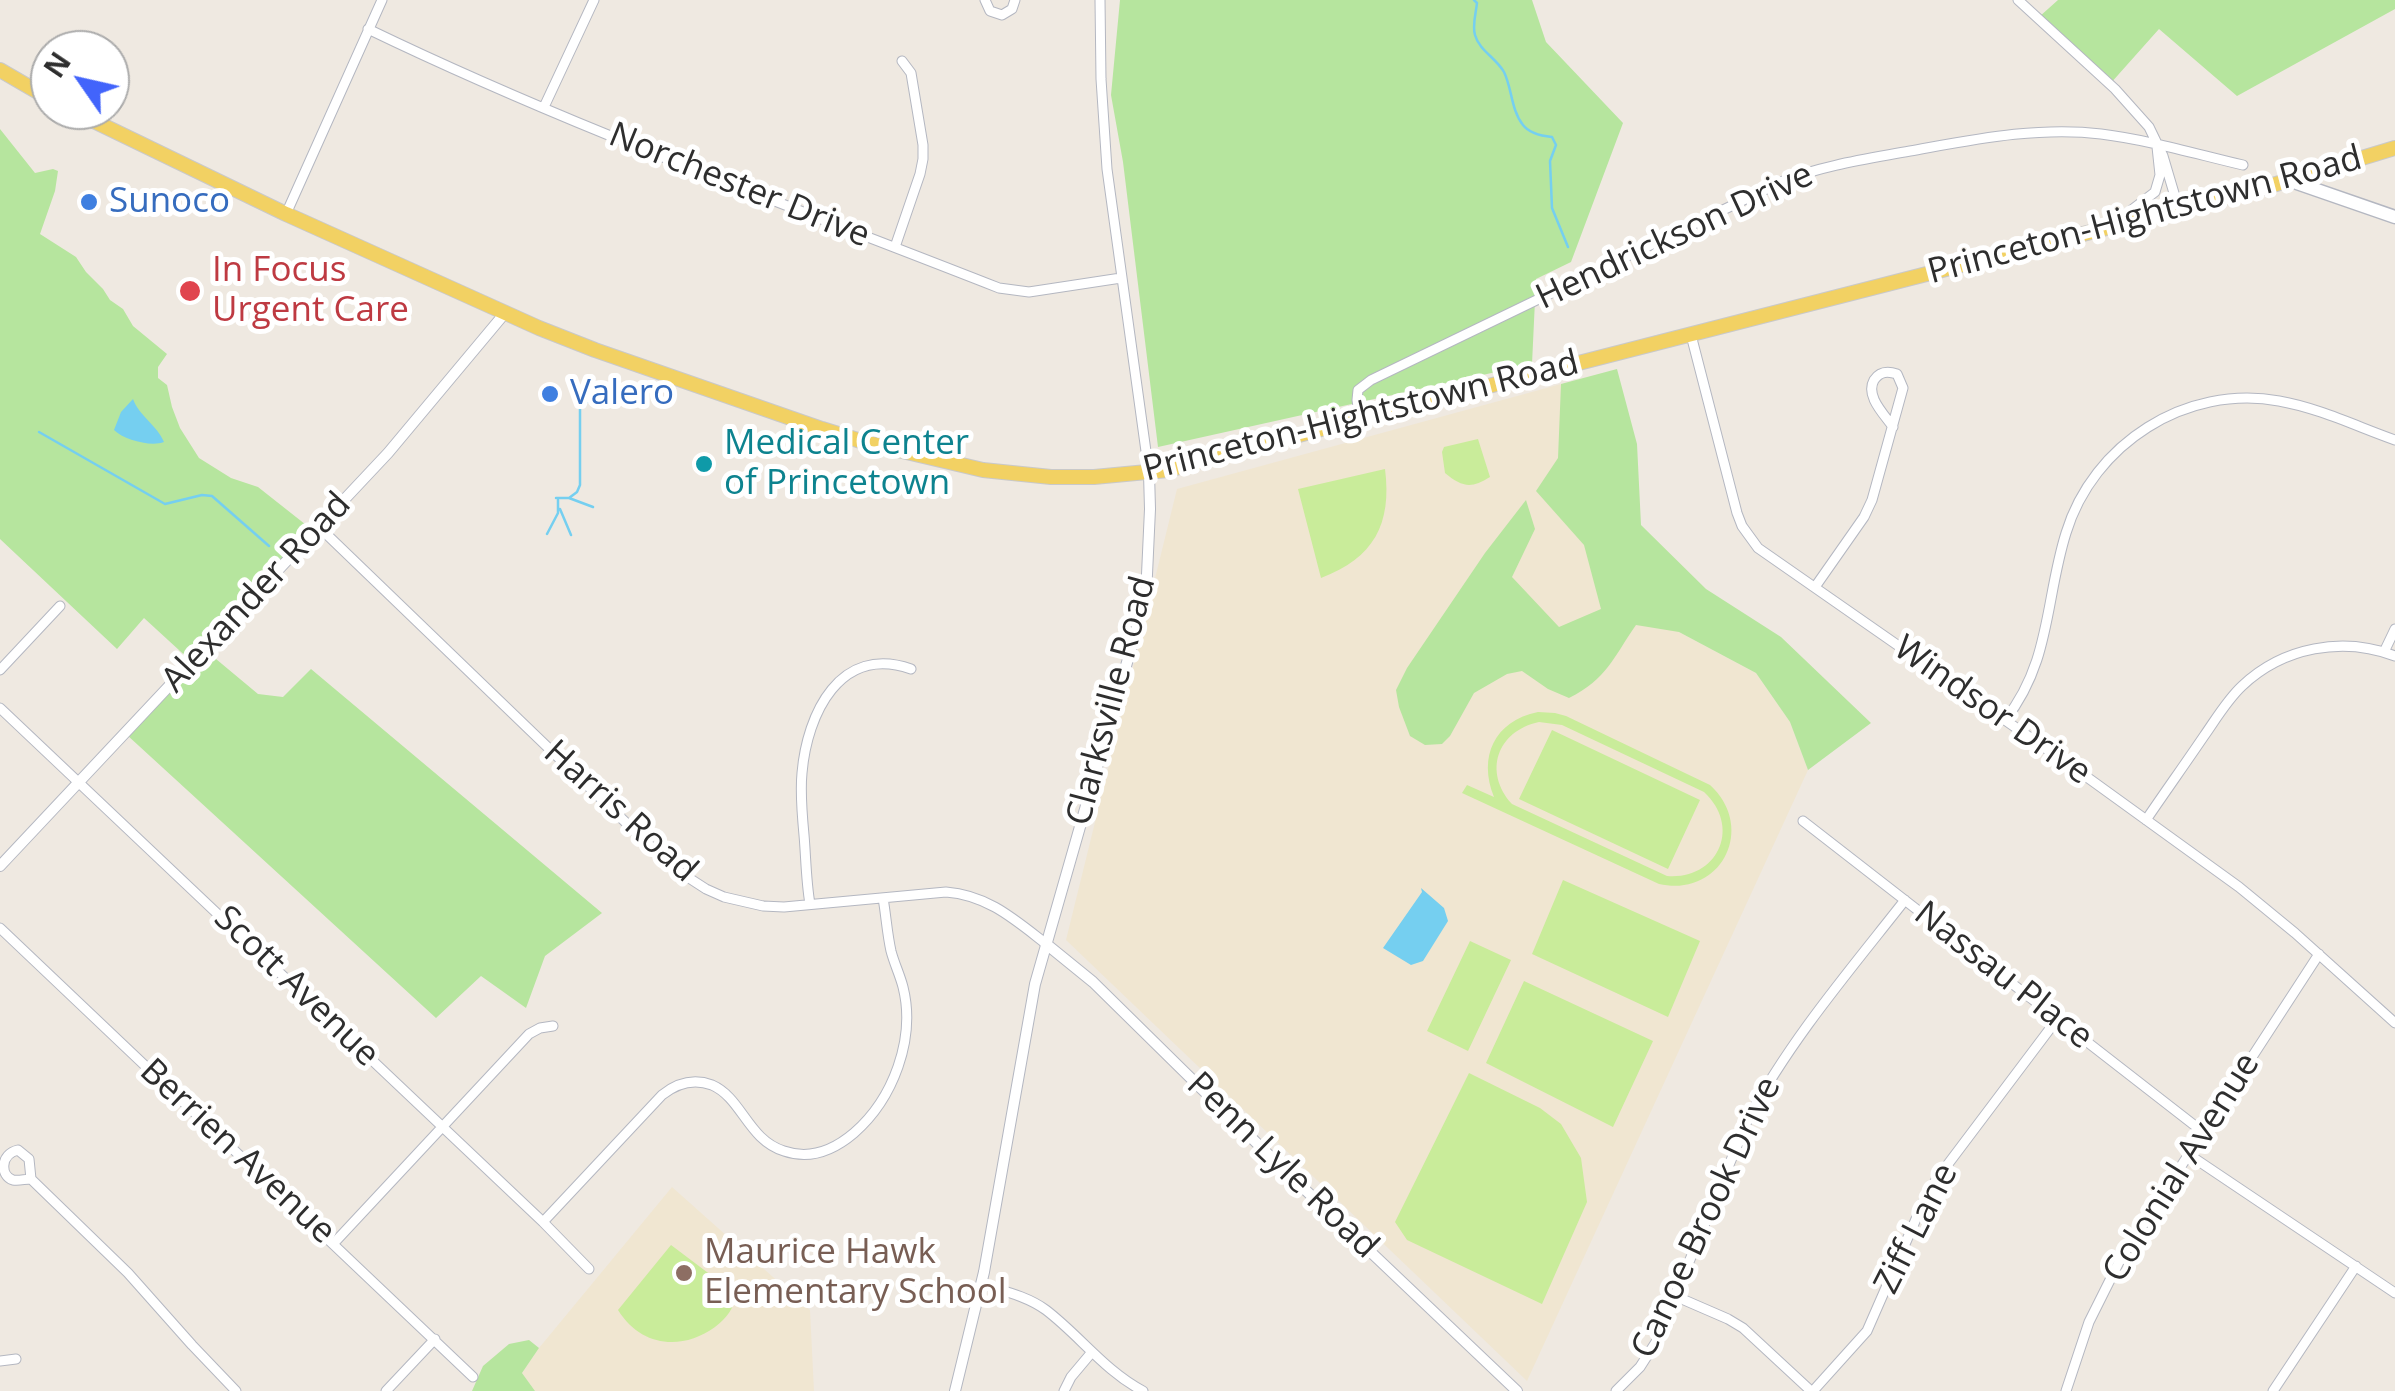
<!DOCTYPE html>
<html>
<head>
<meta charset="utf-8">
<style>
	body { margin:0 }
	#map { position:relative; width:2395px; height:1391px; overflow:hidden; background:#efe9e1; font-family:"Open Sans",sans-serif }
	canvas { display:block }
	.north { position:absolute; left:30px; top:30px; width:100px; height:100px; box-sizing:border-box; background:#fff; border:2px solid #ababab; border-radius:50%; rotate:304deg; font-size:28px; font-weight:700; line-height:40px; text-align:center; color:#2e2e2e }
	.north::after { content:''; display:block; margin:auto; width:35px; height:45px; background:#4264fb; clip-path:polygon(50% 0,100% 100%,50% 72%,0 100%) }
</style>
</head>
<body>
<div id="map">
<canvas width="2395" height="1391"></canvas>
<div class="north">N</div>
</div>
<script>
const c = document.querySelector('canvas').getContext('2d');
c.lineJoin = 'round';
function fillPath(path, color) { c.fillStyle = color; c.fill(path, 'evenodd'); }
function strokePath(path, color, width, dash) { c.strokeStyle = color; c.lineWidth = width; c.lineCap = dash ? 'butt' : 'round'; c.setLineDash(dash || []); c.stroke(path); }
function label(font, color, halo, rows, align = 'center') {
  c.font = font + ' "Open Sans",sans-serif'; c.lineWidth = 10; c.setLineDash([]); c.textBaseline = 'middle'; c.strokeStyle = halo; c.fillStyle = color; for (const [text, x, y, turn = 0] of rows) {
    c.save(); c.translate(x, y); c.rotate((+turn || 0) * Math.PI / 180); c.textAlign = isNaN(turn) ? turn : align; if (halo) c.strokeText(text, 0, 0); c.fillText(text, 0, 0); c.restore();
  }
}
const education = new Path2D(`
	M1561,384L1580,462L1679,632L1756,673L1790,722L1808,770L1527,1381L1066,940L1177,489Z
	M672,1187L810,1310L814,1391H535L522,1373L539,1348Z`);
const green = new Path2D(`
	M1120,0H1532L1546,42L1623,123L1571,262L1536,279L1532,364L1158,447L1123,162L1111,95Z
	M2058,0H2395V9L2237,96L2159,29L2110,84L2039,17Z
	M0,129L35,173L53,169L58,171L55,191L40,234L76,257L86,272L103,289L110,300L123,309L133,326L167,354L158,367V378L167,385L172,407L180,428L199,458L231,478L258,487L315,532L192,662L144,618L117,649L0,539Z
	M1617,369L1637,444L1641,525L1706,589L1781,637L1871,723L1808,770L1790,722L1756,673L1679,632L1636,625C1613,658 1607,679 1569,698L1548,689L1522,671L1507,674L1474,693L1450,736L1442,744L1425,745L1410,736L1399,707L1396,690L1407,668L1485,553L1526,500L1535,529L1512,577L1559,627L1601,609L1584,545L1536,491L1558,458L1561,384Z
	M210,654L258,694L283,697L311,669L602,913L545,956L526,1008L481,976L436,1018L127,735L196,661Z
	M529,1340L539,1348L522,1373L535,1391H472L483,1366L509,1344Z`);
const pitch = new Path2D(`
	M1478,439L1490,477C1471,489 1462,487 1445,473L1442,452L1444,447Z
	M1385,469C1392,524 1374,558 1321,578L1298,489Z
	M1538,712L1555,713L1566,716L1710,785C1757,828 1721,898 1659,884L1462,793L1467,785L1494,797C1478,757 1494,721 1538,712ZM1539,722L1562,725L1704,792C1742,827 1718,880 1667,876L1512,804C1483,772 1497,731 1539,722Z
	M1552,730L1700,800L1668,869L1519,799Z
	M1563,880L1700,941L1668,1017L1532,954Z
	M1470,941L1511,960L1468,1051L1427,1031Z
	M1524,981L1653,1041L1613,1127L1486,1063Z
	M1469,1073L1540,1108L1561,1124L1581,1158L1587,1202L1542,1304L1407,1240L1395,1222Z
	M671,1245L736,1294C735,1307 726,1319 715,1327C682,1351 641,1347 618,1310Z`);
const water = new Path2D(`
	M133,399C139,416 157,425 164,442C151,447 124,440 114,430L121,412Z
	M1421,888L1444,908L1448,921L1423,961L1411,965L1383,948L1422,892Z`);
const stream = new Path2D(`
	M1474,0L1477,3C1476,13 1472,25 1475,35C1479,50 1496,58 1504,72C1512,88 1511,110 1523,125C1529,133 1542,136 1552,137L1556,145L1550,161L1552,208L1568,247
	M39,432L165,504L202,495L212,496L269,546
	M556,498H569L593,507
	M569,498L577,492L580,485V408L586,402L604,400
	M560,509L571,535
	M547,534L558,513V500`);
const minor = new Path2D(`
	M985,0L990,11L1002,15L1012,9L1015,0
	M1100,0L1101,79L1107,169L1149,473
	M2018,0L2115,89L2149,127L2163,156L2179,210
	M368,29C573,128 788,205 999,288L1029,292L1121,278
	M544,107L594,0
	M286,214L382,0
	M2117,221L2155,192L2160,175L2157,147
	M895,247L920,174L923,159V145L911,73L902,61
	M1691,335L1737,513L1742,526L1758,548L2091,780L2239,887L2295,933L2395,1023
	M1360,419L1357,400L1358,390L1371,380L1783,181C1824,165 1867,159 1910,151C1972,140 2038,126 2101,134C2149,140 2196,154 2243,165
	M319,527L672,867L706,889L724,897L763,906L784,907L946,892C987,895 1014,919 1045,943
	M1815,587L1864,517L1872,500L1903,388L1897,374C1888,371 1880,371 1874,380C1865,396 1884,414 1893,427
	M2384,652L2395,629
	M0,670L60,606
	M0,708L543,1222L589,1269
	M2005,720C2051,662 2045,600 2066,533C2093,444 2186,384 2279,401C2319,408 2358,427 2395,440
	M2146,820C2165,792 2185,764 2204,736C2216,719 2227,700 2242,686C2283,647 2343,636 2395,656
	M1803,821L2203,1132
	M810,904C806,881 806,858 804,835C802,814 800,793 802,773C807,714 840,644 911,669
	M0,928L473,1377
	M18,1150L29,1159L31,1179C25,1179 19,1181 13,1180C0,1176 0,1154 18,1150Z
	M2188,1154L2395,1293
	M31,1179L128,1273L192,1345L236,1391
	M543,1222L662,1095C677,1083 693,1078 712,1085C742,1098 748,1140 784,1151C810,1160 834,1150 854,1133C893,1099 916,1039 903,987C900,975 894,963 891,951C887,933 886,915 883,898
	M334,1243L529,1034L540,1028L553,1026
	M981,1284C1003,1291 1027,1296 1046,1310C1080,1336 1105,1371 1143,1391
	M1675,1296L1728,1319L1743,1328L1811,1391
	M0,1361L16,1359
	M386,1391L435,1339
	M1064,1391L1071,1377L1092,1352
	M1616,1391L1640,1367L1656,1342L1748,1119C1790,1040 1850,970 1905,900
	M1813,1391L1867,1331L1923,1203L1936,1180L2058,1018
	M2066,1391L2089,1322L2120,1260L2319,954
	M2273,1391L2356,1266`);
const tertiary = new Path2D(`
	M0,866L388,453L505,313
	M1045,943L1093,982L1277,1163L1517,1391
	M955,1391L984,1272L1035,984L1146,596L1150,509L1149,473`);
const secondary = new Path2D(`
	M2291,181L2395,217`);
const primary = new Path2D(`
	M0,70L50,99
	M71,110L286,214L539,328L595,350L822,429L864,442L983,470L1051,477H1094L1168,470L1340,424L2263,188L2395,148`);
const markers = [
	[89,202,10,"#3f7fe0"],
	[190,291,12,"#e0444e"],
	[550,394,10,"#3f7fe0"],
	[704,464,10,"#0f9aa8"],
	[684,1273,10,"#8d6e63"]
];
const streetNames = [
	["Norchester Drive",739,186,22],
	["Princeton-Hightstown Road",2145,216,-15],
	["Hendrickson Drive",1675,237,-25],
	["Princeton-Hightstown Road",1361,417,-14],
	["Alexander Road",257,593,-47],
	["Clarksville Road",1112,701,-75],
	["Windsor Drive",1992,711,35],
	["Harris Road",620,812,42],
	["Nassau Place",2003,976,38],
	["Scott Avenue",296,987,44],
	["Berrien Avenue",237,1152,43],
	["Penn Lyle Road",1282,1166,44],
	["Colonial Avenue",2182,1168,-58],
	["Canoe Brook Drive",1707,1218,-65],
	["Ziff Lane",1917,1229,-63]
];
const shopNames = [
	["Sunoco",109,202],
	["Valero",570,394]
];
const healthNames = [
	["In Focus",212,271],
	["Urgent Care",212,311]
];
const cultureNames = [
	["Medical Center",724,444],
	["of Princetown",724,484]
];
const educationNames = [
	["Maurice Hawk",704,1253],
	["Elementary School",704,1293]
];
fillPath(education, '#f0e6d1');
fillPath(green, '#b6e59e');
fillPath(pitch, '#c9ec9a');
fillPath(water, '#75cff0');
strokePath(stream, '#75cff0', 2.5);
strokePath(minor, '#b4b7c1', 11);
strokePath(tertiary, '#b4b7c1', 12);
strokePath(secondary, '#b4b7c1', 15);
strokePath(primary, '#c9c9c9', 16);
strokePath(minor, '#fff', 9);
strokePath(tertiary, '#fff', 10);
strokePath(secondary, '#fff', 12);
strokePath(primary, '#f2d163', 14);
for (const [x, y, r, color] of markers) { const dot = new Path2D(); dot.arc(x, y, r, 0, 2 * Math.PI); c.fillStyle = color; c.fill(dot); strokePath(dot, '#fff', 4); }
label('35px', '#2e2e2e', '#fff', streetNames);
label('35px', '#366cbe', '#fff', shopNames, 'left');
label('35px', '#be3a42', '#fff', healthNames, 'left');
label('35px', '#0d838f', '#fff', cultureNames, 'left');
label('35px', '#785e54', '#fff', educationNames, 'left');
</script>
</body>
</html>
